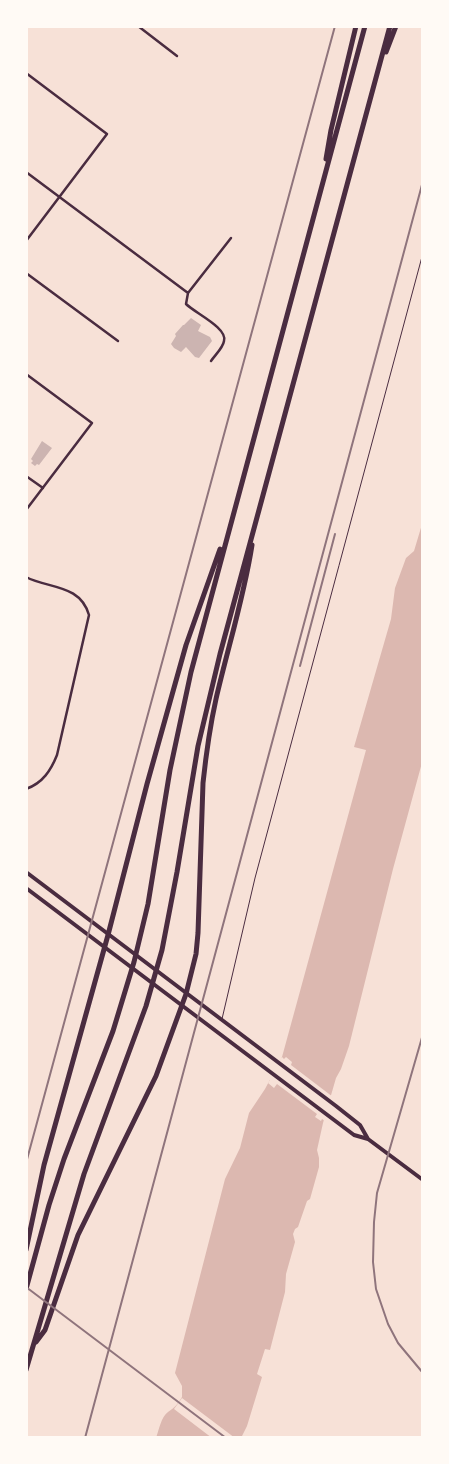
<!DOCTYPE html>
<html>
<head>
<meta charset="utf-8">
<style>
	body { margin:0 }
	#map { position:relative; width:449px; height:1464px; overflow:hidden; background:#f7e1d7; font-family:Helvetica,sans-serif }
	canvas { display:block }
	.frame { position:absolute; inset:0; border:28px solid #fffaf5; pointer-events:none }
</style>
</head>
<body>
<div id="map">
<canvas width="449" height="1464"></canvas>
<div class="frame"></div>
</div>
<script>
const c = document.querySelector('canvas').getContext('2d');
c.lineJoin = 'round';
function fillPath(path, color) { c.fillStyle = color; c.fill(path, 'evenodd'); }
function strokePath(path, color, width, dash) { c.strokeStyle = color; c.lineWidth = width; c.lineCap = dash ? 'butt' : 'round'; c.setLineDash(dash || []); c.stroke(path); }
const water = new Path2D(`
	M423,521V759L393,869L349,1046L341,1069L336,1078L323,1123L317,1150L319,1158V1167L310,1199L307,1201L298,1227L295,1229L293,1234L295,1242L286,1274L285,1292L270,1350L265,1349L257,1374L262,1377L247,1426L241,1438H156C159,1430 161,1417 168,1412C175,1407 177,1405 182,1397V1386L175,1373L225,1179L240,1148L249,1113L265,1089L282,1057L366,750L354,747L391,619L395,588L406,558L414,551Z`);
const pier = new Path2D(`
	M282,1057L284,1059L286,1057L292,1062L291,1065L333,1097L328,1117L325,1121L322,1119L321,1121L315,1117L317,1114L277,1084L274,1088L268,1083L270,1080L267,1078L268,1076Z
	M182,1398L235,1438H212L174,1409Z`);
const building = new Path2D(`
	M191,318L201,325L198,331L210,337L212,341L199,358L195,357L186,347L181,352L174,348L171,344L176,336L175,334L183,325H184Z
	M42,441L52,448L39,465L37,464L35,466L31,463L33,461L31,459Z`);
const service = new Path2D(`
	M222,1019L255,878L423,253`);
const minor = new Path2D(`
	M138,26L177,56
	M26,73L107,134L26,241
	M26,172L188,293
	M26,273L118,341
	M188,293L186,304C195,313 228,328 224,341C223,348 215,355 211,361
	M188,293L231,238
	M26,374L92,423L26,510
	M26,476L43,488
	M26,577C49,589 80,584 89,615L57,755C51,770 43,783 26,789`);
const primary = new Path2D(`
	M26,872L336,1106L360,1125L368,1139
	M26,888L354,1135L368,1139L423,1180`);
const motorway = new Path2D(`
	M386,52L396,26
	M326,159L331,130L356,26
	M26,1250L44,1165L108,935L147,784L186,645L220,549
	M26,1289L49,1205L64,1159L113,1031L134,962L148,904L170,770L191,672L365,26
	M36,1342L45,1330L78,1235L156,1076L186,994L196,954L198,933L203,783C206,755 210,726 216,699C228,647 244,597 252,545
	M26,1370L84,1174L146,1006L162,950L177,872L198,746L220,654L390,26`);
const rail = new Path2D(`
	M300,666L335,534
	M423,1034L377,1193L374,1222L373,1262L376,1289L388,1324L398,1343L423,1373
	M26,1163L335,26
	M26,1287L226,1438
	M85,1438L423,181`);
fillPath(water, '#dcb8b0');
fillPath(pier, '#f7e1d7');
fillPath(building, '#ccb4b1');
strokePath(service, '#4a2c40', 1);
strokePath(minor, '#4a2c40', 2.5);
strokePath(primary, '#4a2c40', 4);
strokePath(motorway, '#4a2c40', 5);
strokePath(rail, '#8f747c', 2);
</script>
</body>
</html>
